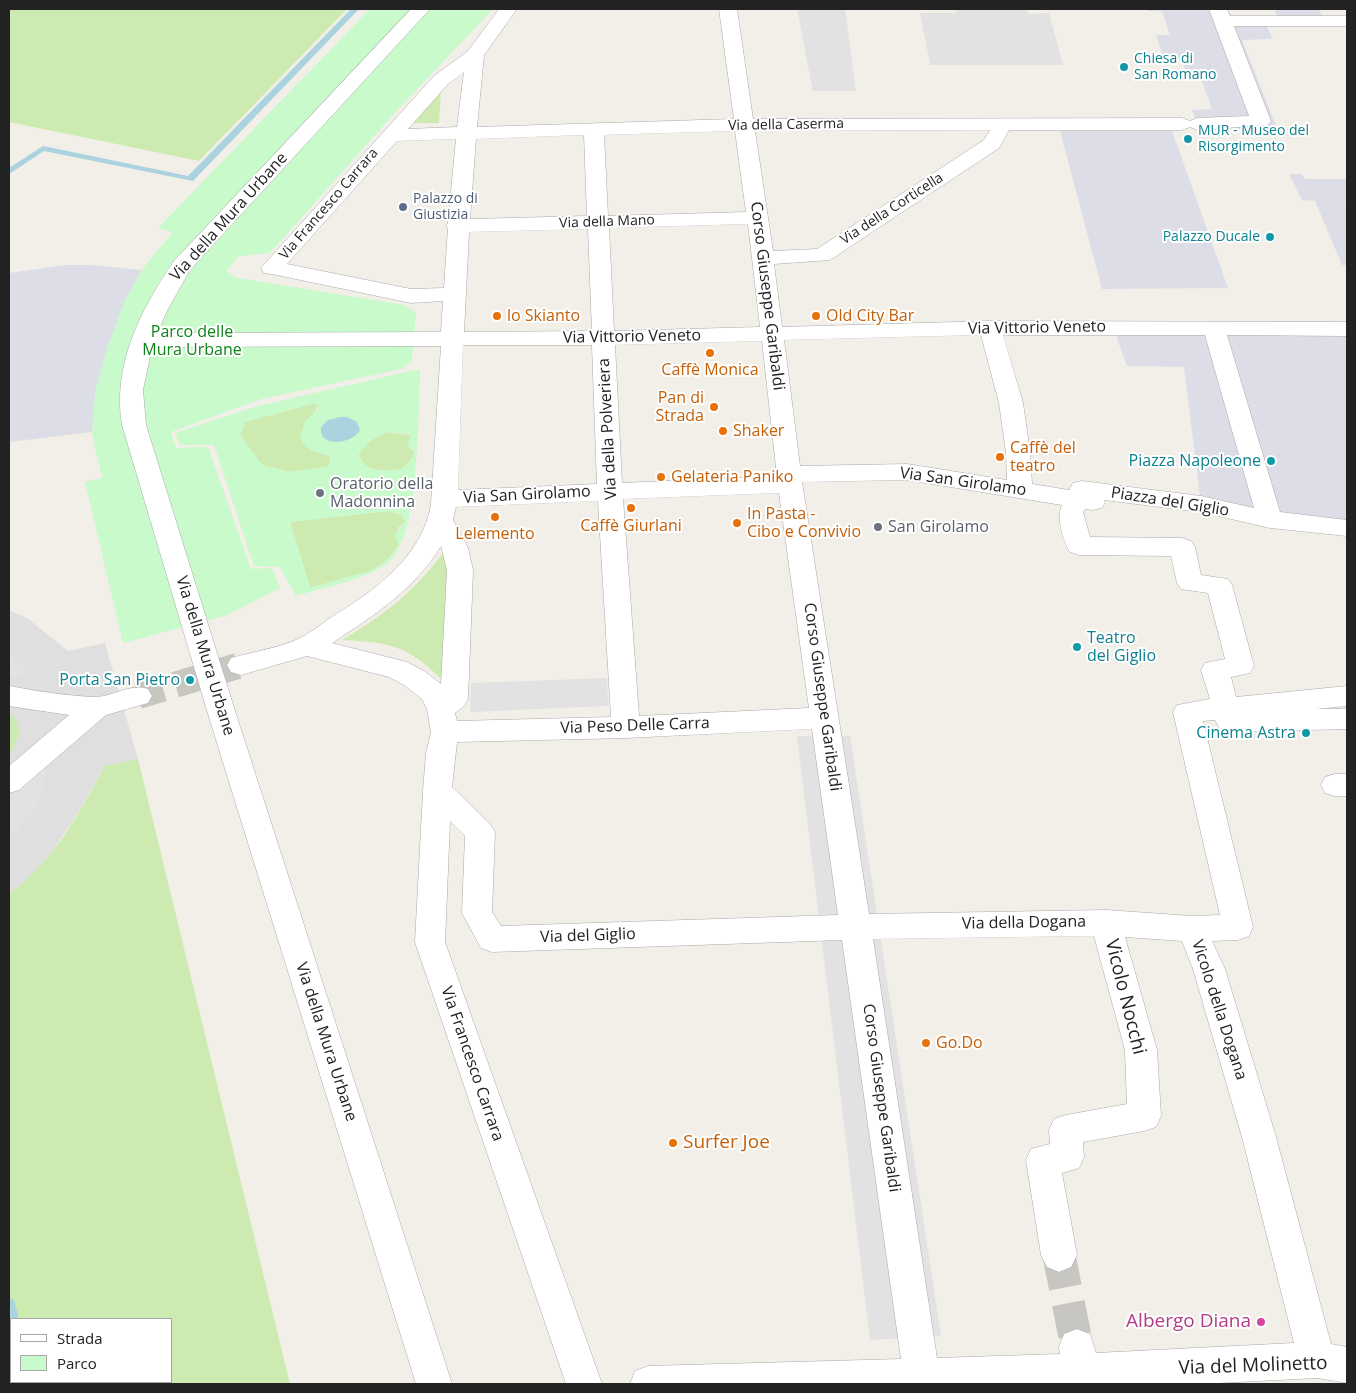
<!DOCTYPE html>
<html>
<head>
<meta charset="utf-8">
<style>
	body { margin:0 }
	#map { position:relative; width:1356px; height:1393px; overflow:hidden; background:#f2efe9; font-family:"Open Sans",sans-serif }
	canvas { display:block }
	.frame { position:absolute; inset:0; border:10px solid #222; pointer-events:none }
	.legend { position:absolute; left:10px; top:1318px; width:162px; height:65px; box-sizing:border-box; background:#fff; border:1px solid #a7a7a7; margin:0; padding:6px 9px; list-style:none; font-size:15px; color:#222 }
	.legend li { display:flex; align-items:center; gap:10px; height:25px }
	.legend b { width:25px; border:1px solid #a7a7a7 }
</style>
</head>
<body>
<div id="map">
<canvas width="1356" height="1393"></canvas>
<div class="frame"></div>
<ul class="legend">
<li><b style="height:6px;background:#fff"></b>Strada</li>
<li><b style="height:14px;background:#c8facc"></b>Parco</li>
</ul>
</div>
<script>
const c = document.querySelector('canvas').getContext('2d');
c.lineJoin = 'round';
function fillPath(path, color) { c.fillStyle = color; c.fill(path, 'evenodd'); }
function strokePath(path, color, width, dash) { c.strokeStyle = color; c.lineWidth = width; c.lineCap = dash ? 'butt' : 'round'; c.setLineDash(dash || []); c.stroke(path); }
function label(font, color, halo, rows, align = 'center') {
  c.font = font + ' "Open Sans",sans-serif'; c.lineWidth = 4; c.setLineDash([]); c.textBaseline = 'middle'; c.strokeStyle = halo; c.fillStyle = color; for (const [text, x, y, turn = 0] of rows) {
    c.save(); c.translate(x, y); c.rotate((+turn || 0) * Math.PI / 180); c.textAlign = isNaN(turn) ? turn : align; if (halo) c.strokeText(text, 0, 0); c.fillText(text, 0, 0); c.restore();
  }
}
const residential = new Path2D(`
	M9,610L27,618L68,651L105,643L138,759L105,766L76,816L52,852L35,873L9,893Z`);
const grass = new Path2D(`
	M9,9H347L199,161L9,122Z
	M441,89L439,123H409Z
	M315,403L318,406L313,414L310,450L329,455L331,462L327,467L289,472L262,465L240,435L245,422Z
	M386,432L412,435L410,449L415,450L412,459L402,469C382,471 368,474 358,455C365,444 374,437 386,432Z
	M388,511L402,515L405,522L398,528L399,545L388,559L373,570L310,588L290,522Z
	M444,552L449,560L446,683C407,646 395,643 342,640C387,613 411,594 444,552Z
	M9,714L16,720L20,733L9,758Z
	M138,759L290,1384H9V893C54,863 79,812 105,766ZM11,1319H171V1382H11Z`);
const park = new Path2D(`
	M370,9H493L390,118L270,253L239,256L226,271L237,278L405,305L416,313L412,361L401,369L261,399L171,432L176,448L208,447L251,569L272,568L280,588L225,616L123,643L85,482L102,478C99,463 94,448 92,433C87,393 118,304 142,270C151,257 163,245 173,232L158,228Z
	M420,369C418,410 420,537 389,562C365,580 325,587 296,596L280,567L254,566L214,445H180L175,433L258,406ZM315,403L318,404V409L305,421L300,438C306,450 316,453 329,456L331,462L327,467L289,472L262,465L240,435L245,422ZM347,417L334,442L324,438L322,435L324,423L334,418ZM386,432L411,434L408,444L409,449L415,451L412,459L402,469C383,471 368,474 358,456C365,444 374,437 386,432ZM388,511L402,515L405,522L395,534L399,546L388,559L373,570L310,588L290,522Z`);
const parking = new Path2D(`
	M797,9H845L856,91H813Z
	M955,9H1027L1029,14L1049,13L1063,65H930L920,13H956Z
	M9,655L27,668L20,679L9,677Z
	M607,678L608,706L470,712L471,683Z
	M797,736H850L941,1336L870,1340Z
	M48,763L37,808L9,838V799Z`);
const plaza = new Path2D(`
	M1147,9H1228L1232,17H1262L1273,39L1242,40L1277,128L1200,130L1192,110L1212,109L1200,76H1188L1181,59H1164L1156,35H1170L1162,11H1148Z
	M1274,9H1319L1324,19L1278,18Z
	M1060,131H1172L1228,288L1102,289Z
	M1289,174H1302L1305,179H1347V200H1345L1347,204V265H1342L1315,201L1302,200Z
	M66,265H91L142,270L125,300L107,348L95,392L92,432L9,442V273Z
	M1244,323L1347,324V528L1270,520L1201,504L1184,367L1127,366L1117,339L1120,328Z`);
const water = new Path2D(`
	M340,417H347L357,422L360,430C353,444 318,449 321,427L328,420Z`);
const stream = new Path2D(`
	M351,9H359L193,181L44,151L9,174V168L43,146L188,176Z
	M9,1298L14,1300L19,1319H11V1326L9,1325Z
	M19,1382H34L35,1384H19Z`);
const streetTunnelFar1 = new Path2D(`
	M138,696L241,665`);
const streetTunnel = new Path2D(`
	M1059,1255L1077,1347`);
const street = new Path2D(`
	M411,9H430L190,270L168,309L157,333L441,332L443,301L411,303L272,274L264,273L261,268L434,76L468,51L499,9H517L484,55L477,127L734,119L719,9H737L753,119L1182,118L1190,121L1197,118L1249,116L1209,9H1227L1230,16H1347V26H1234L1271,121L1268,125L1197,130L1190,127L1182,130H1009L999,148L830,260L774,264L782,327L990,321L1347,322V336L1227,335L1280,512L1347,520V536L1270,528L1201,512L1104,500L1105,502L1102,508L1093,510L1085,509L1083,512L1090,537L1182,538L1191,541L1195,547L1201,575L1228,579L1232,585L1254,666L1250,673L1231,677L1236,697L1347,686V706L1316,709H1347V729L1230,732L1220,729L1215,720L1203,721L1253,927L1249,936L1238,940L1212,941L1225,969L1276,1137L1331,1344L1347,1347V1383L1317,1378L1199,1384H630L635,1371L648,1366L901,1359L842,940L492,952L481,948L462,913L465,836L450,821L445,942L602,1384H566L415,942L423,791L426,753L431,732L427,709L422,699L404,685L389,677L307,656L241,675L231,672L227,665L231,658C253,652 278,648 298,639C309,634 320,625 330,618C374,591 422,558 431,504L441,346L152,347L143,390L146,425L236,714L452,1384H416L208,714L122,425C112,365 141,309 174,261ZM464,72L457,127L408,129L448,84ZM990,130L984,140L817,249L773,251L755,131ZM735,131L746,212L608,216L604,135ZM584,135L587,216L470,219L476,139ZM456,139L448,223L446,226L448,228L444,288L411,289L287,264L397,141ZM748,224L760,327L614,331L609,228ZM588,229L592,331L464,332L469,232ZM981,335L999,403L1006,452L1007,480L907,464L800,466L784,340ZM1003,335H1205L1254,508L1201,496L1082,481L1073,483L1069,490L1032,484L1030,452L1023,403ZM762,341L777,476L622,483L615,345ZM463,345H592L597,484L458,490ZM907,480L1062,505C1056,517 1063,541 1070,552L1079,555L1171,556L1177,583L1181,589L1208,593L1225,659L1205,663L1201,670L1210,699L1177,705L1173,712L1220,915L1192,916L1106,910L869,914L802,482ZM779,493L809,708L639,716L623,499ZM598,501L611,717L457,721L455,713L464,706L468,699L473,570L468,548L453,520L456,507ZM441,546L447,570L441,684L424,671L407,662L332,643C376,614 413,591 441,546ZM812,729L838,915L501,926L492,912L495,832L490,824L452,787L457,742L626,738ZM1094,936L1125,1050L1127,1104L1066,1115L1054,1119L1049,1130L1050,1144L1031,1149L1026,1160L1041,1255L1047,1267L1059,1272L1071,1267L1077,1255L1062,1173L1079,1168L1084,1157L1083,1142L1144,1131L1156,1127L1161,1116L1157,1050L1125,937L1182,941L1193,969L1242,1137L1294,1343L1096,1353L1090,1334L1077,1329L1064,1334L1059,1347L1060,1354L937,1358L873,939Z
	M9,686C37,691 66,696 95,697C113,697 129,683 148,689L152,696L148,703L106,715L19,790L9,793V766L69,715L9,706Z
	M1335,774H1347V796H1335L1325,793L1321,785L1325,777Z`);
const markers = [
	[1124,67,5,"#0f9aa8"],
	[1188,139,5,"#0f9aa8"],
	[403,207,5,"#5c6f8a"],
	[1270,237,5,"#0f9aa8"],
	[497,316,5,"#e8710a"],
	[816,316,5,"#e8710a"],
	[710,353,5,"#e8710a"],
	[714,407,5,"#e8710a"],
	[723,431,5,"#e8710a"],
	[1000,457,5,"#e8710a"],
	[1271,461,5,"#0f9aa8"],
	[661,477,5,"#e8710a"],
	[320,493,5,"#6b7280"],
	[631,508,5,"#e8710a"],
	[495,517,5,"#e8710a"],
	[737,523,5,"#e8710a"],
	[878,527,5,"#6b7280"],
	[1077,647,5,"#0f9aa8"],
	[190,680,5,"#0f9aa8"],
	[1306,733,5,"#0f9aa8"],
	[926,1043,5,"#e8710a"],
	[673,1143,5,"#e8710a"],
	[1261,1322,5,"#d1479c"]
];
const farCulturenames = [
	["Chiesa di",1134,59],
	["San Romano",1134,75],
	["MUR - Museo del",1198,131],
	["Risorgimento",1198,147],
	["Palazzo Ducale",1260,237,"right"]
];
const farStreetnames = [
	["Via della Caserma",786,125,-1],
	["Via Francesco Carrara",329,204,-49],
	["Via della Corticella",892,209,-33],
	["Via della Mano",607,222,-2]
];
const farServicenames = [
	["Palazzo di",413,199],
	["Giustizia",413,215]
];
const streetNames = [
	["Via della Mura Urbane",229,217,-48],
	["Corso Giuseppe Garibaldi",767,296,83],
	["Via Vittorio Veneto",1037,328,-1],
	["Via Vittorio Veneto",632,337,-1],
	["Via della Polveriera",608,429,-93],
	["Via San Girolamo",963,482,8],
	["Via San Girolamo",527,495,-3],
	["Piazza del Giglio",1170,502,9],
	["Via della Mura Urbane",205,656,73],
	["Corso Giuseppe Garibaldi",822,697,82],
	["Via Peso Delle Carra",635,726,-2],
	["Via della Dogana",1024,923,-1],
	["Via del Giglio",588,936,-2],
	["Vicolo della Dogana",1219,1010,72],
	["Via della Mura Urbane",326,1042,72],
	["Via Francesco Carrara",472,1064,71],
	["Corso Giuseppe Garibaldi",881,1098,82]
];
const foodNames = [
	["lo Skianto",507,316],
	["Old City Bar",826,316],
	["Caffè Monica",710,370,"center"],
	["Pan di",704,398,"right"],
	["Strada",704,416,"right"],
	["Shaker",733,431],
	["Caffè del",1010,448],
	["teatro",1010,466],
	["Gelateria Paniko",671,477],
	["In Pasta -",747,514],
	["Cibo e Convivio",747,532],
	["Caffè Giurlani",631,526,"center"],
	["Lelemento",495,534,"center"],
	["Go.Do",936,1043]
];
const parkNames = [
	["Parco delle",192,332],
	["Mura Urbane",192,350]
];
const cultureNames = [
	["Piazza Napoleone",1261,461],
	["Teatro",1087,638,"left"],
	["del Giglio",1087,656,"left"],
	["Porta San Pietro",180,680],
	["Cinema Astra",1296,733]
];
const worshipNames = [
	["Oratorio della",330,484],
	["Madonnina",330,502],
	["San Girolamo",888,527]
];
const nearStreetnames = [
	["Vicolo Nocchi",1125,997,76],
	["Via del Molinetto",1253,1366,-2]
];
const nearFoodnames = [
	["Surfer Joe",683,1143]
];
const nearHotelnames = [
	["Albergo Diana",1251,1322]
];
fillPath(residential, '#e0dfdf');
fillPath(grass, '#cdebb0');
fillPath(park, '#c8facc');
fillPath(parking, '#e2e2e2');
fillPath(plaza, '#dddde8');
fillPath(water, '#aad3df');
fillPath(stream, '#aad3df');
strokePath(streetTunnelFar1, '#c8c6c1', 26, [26, 13]);
strokePath(streetTunnel, '#c8c6c1', 33, [33, 16]);
strokePath(street, '#a9a9a9', 1);
fillPath(street, '#fff');
for (const [x, y, r, color] of markers) { const dot = new Path2D(); dot.arc(x, y, r, 0, 2 * Math.PI); c.fillStyle = color; c.fill(dot); strokePath(dot, '#fff', 2); }
label('14px', '#0d838f', '#fff', farCulturenames, 'left');
label('14px', '#222', '#fff', farStreetnames);
label('14px', '#4e5e75', '#fff', farServicenames, 'left');
label('16px', '#222', '#fff', streetNames);
label('16px', '#c56008', '#fff', foodNames, 'left');
label('16px', '#0c8416', '#fff', parkNames);
label('16px', '#0d838f', '#fff', cultureNames, 'right');
label('16px', '#5b616d', '#fff', worshipNames, 'left');
label('19px', '#222', '#fff', nearStreetnames);
label('19px', '#c56008', '#fff', nearFoodnames, 'left');
label('19px', '#b23c85', '#fff', nearHotelnames, 'right');
</script>
</body>
</html>
